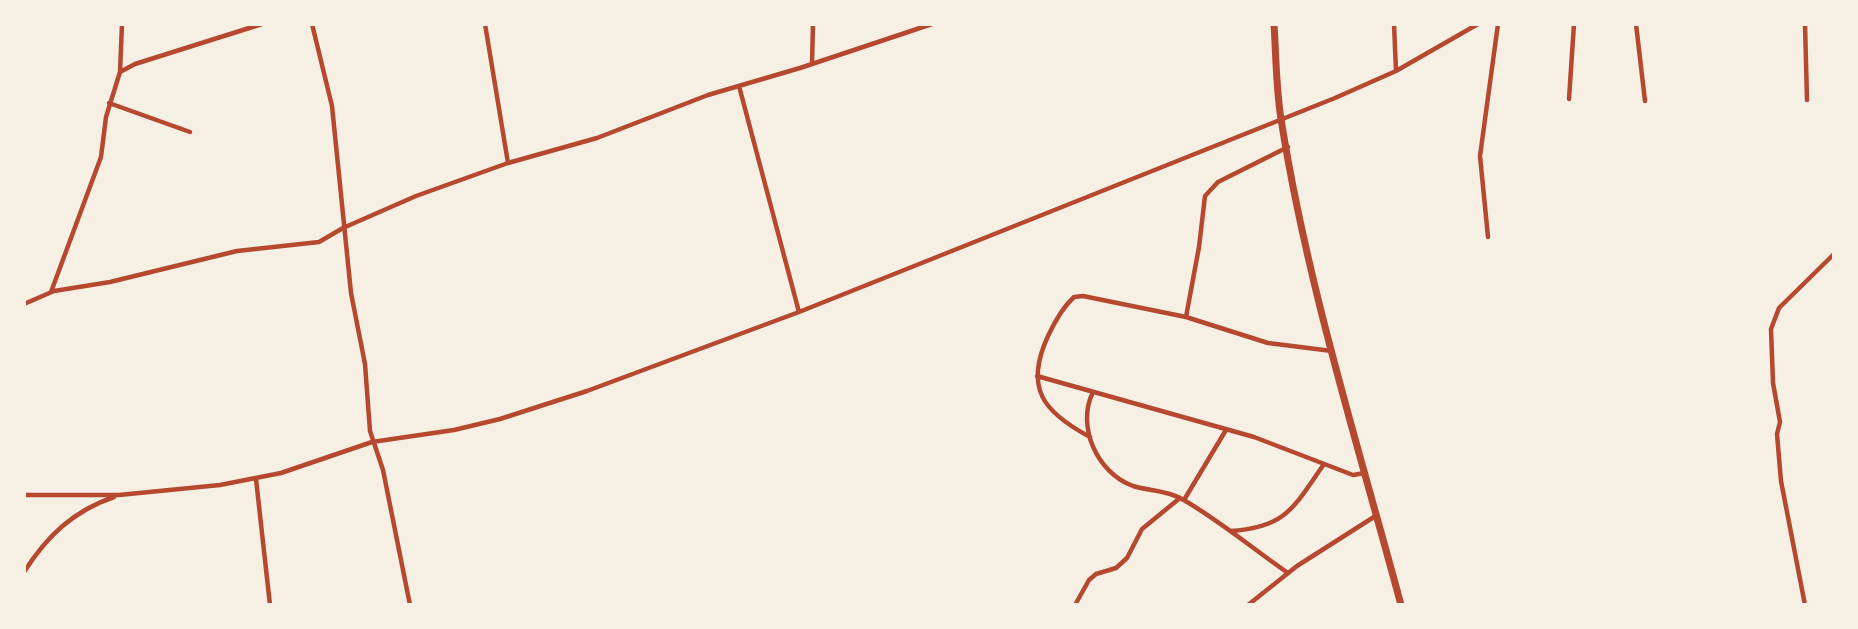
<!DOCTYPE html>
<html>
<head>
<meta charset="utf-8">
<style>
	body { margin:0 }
	#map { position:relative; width:1858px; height:629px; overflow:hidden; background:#f6efe4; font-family:"DM Sans",sans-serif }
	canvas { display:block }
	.frame { position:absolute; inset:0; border:26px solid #f6efe4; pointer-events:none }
</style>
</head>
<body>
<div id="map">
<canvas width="1858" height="629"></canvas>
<div class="frame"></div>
</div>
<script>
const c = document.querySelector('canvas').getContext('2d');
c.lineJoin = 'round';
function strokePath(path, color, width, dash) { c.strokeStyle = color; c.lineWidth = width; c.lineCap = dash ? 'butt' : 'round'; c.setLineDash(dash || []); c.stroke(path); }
const minor = new Path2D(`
	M312,24L332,106L351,293L365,364L370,431L383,470L410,605
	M485,24L508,163
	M1394,24L1396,71
	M1636,24L1645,101
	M1805,24L1807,100
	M812,63L813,24
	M120,72L122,24
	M739,86L799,312
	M1569,99L1574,24
	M109,103L190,132
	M1488,237L1480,156L1498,24
	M51,292L101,157L106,117L120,72L135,64L262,24
	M24,304L54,291L110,282L237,251L319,242L343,228L416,196L508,163L597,138L708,95L800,68L932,24
	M1186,317L1199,247L1205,196L1218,182L1288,147
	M1037,376L1254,437L1353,475L1365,473
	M1093,392C1076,426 1097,473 1133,486C1149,491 1167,490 1182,499C1219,520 1253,549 1288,573
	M1090,437C1043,412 1024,388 1048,336C1055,321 1062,308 1074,297L1083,296L1186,317L1268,343L1332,351
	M256,479L270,605
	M24,495H119L220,485L281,473L372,442L454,430L500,419L587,391L799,312L1335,98L1396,71L1478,24
	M1184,500L1226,430
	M1230,531C1286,528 1294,507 1324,464
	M24,572C47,536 73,511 114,497
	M1075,605L1089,580L1096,574L1116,568L1127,558L1142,529L1180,498
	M1248,605L1297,566L1377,515
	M1805,605L1781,481L1777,434L1780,422L1773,383L1771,329L1779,308L1834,254`);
const primary = new Path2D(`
	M1274,24C1276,55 1276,88 1281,119C1307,284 1358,445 1401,605`);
strokePath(minor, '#b5482f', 4.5);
strokePath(primary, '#b5482f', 7);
</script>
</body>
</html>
